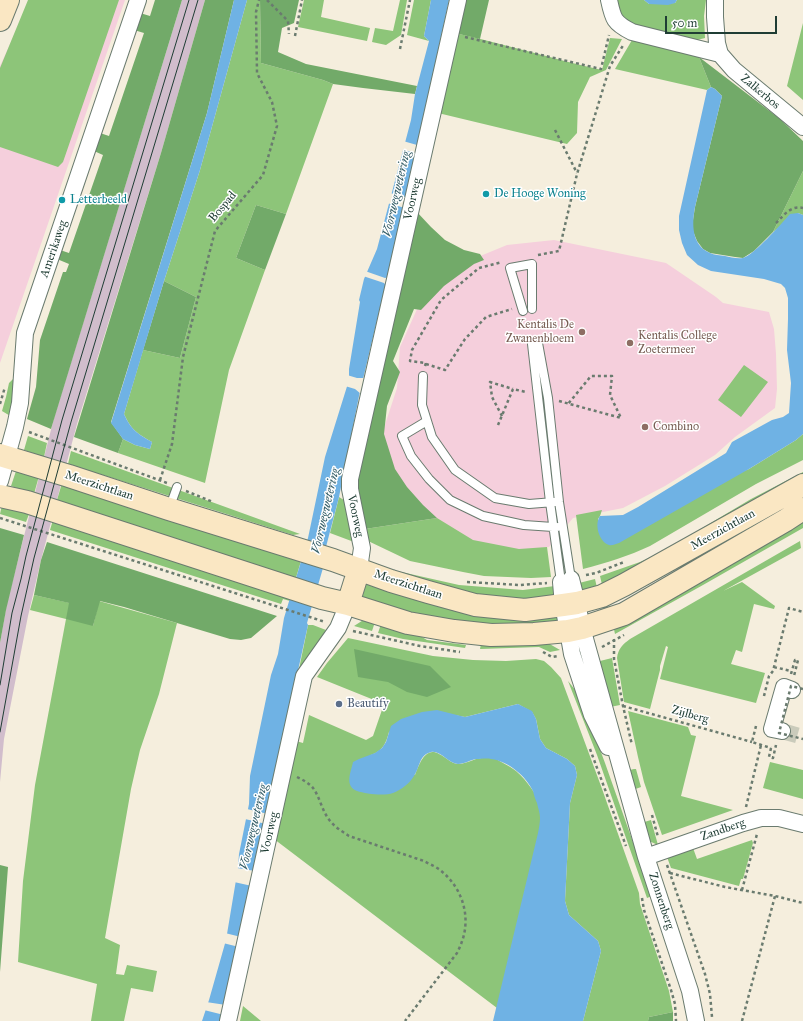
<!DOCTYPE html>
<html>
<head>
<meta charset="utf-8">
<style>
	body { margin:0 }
	#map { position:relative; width:803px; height:1021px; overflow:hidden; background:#f5eedd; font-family:"IM FELL Great Primer",serif }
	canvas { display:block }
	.scale { position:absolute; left:665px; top:16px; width:112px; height:18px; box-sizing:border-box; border:2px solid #1f3d34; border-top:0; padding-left:5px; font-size:12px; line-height:14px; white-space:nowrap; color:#1f3d34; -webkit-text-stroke:3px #fff; paint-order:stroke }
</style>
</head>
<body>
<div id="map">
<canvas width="803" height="1021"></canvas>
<div class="scale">50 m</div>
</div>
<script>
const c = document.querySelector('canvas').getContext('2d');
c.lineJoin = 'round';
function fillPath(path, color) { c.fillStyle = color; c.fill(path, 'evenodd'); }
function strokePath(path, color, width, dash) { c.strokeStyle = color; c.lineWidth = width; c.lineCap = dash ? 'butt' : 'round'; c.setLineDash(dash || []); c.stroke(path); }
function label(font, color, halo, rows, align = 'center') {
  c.font = font + ' "IM FELL Great Primer",serif'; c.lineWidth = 3; c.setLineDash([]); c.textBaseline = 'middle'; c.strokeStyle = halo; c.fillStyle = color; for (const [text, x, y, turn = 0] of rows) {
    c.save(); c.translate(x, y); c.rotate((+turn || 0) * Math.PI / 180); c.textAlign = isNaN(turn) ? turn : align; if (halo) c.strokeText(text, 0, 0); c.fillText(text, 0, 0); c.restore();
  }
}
const built = new Path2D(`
	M30,0H125L0,363V66Z
	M554,240L666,263L716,297L723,303L769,312L774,329L776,354L777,389L775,408L735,437L715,455L665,486L623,508L573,518L549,547L518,551L471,542L434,521L392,472L382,434L397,388L400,347L418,307L473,259L507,245Z`);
const industrial = new Path2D(`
	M182,0H205L161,153L77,424L41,560L28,616L4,739L0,782V643L7,603L54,418Z`);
const green = new Path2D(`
	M28,0H119L63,162L58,167L0,147V68Z
	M247,0H260L261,63L323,80L333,84L286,214L256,205L236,258L265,270L229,370L205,483L118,453L123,439L135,445L150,449L152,442C137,433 132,431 124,414L143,350L180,358L196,297L164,281L200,170Z
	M304,0H324L321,17L370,28L367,41L298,27Z
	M400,0H407L401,35L386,45L372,42L375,28L393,31Z
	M414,0H431L424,36L429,41L407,35Z
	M616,0H644L649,4L675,3L677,0H706L704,16L705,38L697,40L629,24L621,19Z
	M803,23V100L787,86Z
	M455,33C505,44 553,59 602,70L610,38L622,39L606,70L590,77L578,102L577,133L567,144L438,113Z
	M632,40L699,57L711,87L707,90L615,69Z
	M803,171V215L798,213L773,232Z
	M744,365L768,382L741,417L718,400Z
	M16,376L12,417L2,411L6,397L9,383Z
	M803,434V460L756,484L650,546C629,556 606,563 583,569L576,515L602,510L600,516L598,519V531L749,469L796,440Z
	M28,436L47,443L44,457L24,450Z
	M71,451L300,534L293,535L68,464Z
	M17,468L39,476L34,494L11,486Z
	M803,472V480L603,589L600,576L640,562L662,552L751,499Z
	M62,483L301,561L295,581L57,500Z
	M339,497L347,502L354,542L330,533Z
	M2,505L29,514L26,522L0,514Z
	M803,514V528L703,585L615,634L613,625Z
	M437,518L473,540L519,549L547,547L551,577L531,578L484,576L463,572L410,561L366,540L365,529Z
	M53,520L291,593L290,601L283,599L281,604L50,530Z
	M800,541L801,548L723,591L742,582L775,606L774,609L754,604L742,652L736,650L731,664L765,673L756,703L660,679L668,647L666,646L660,666V670L650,709L624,702L617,658C618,649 623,644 630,639Z
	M397,571L459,585L523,590L555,586L554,601L482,600L395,576Z
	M595,579L598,592L583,595L579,583Z
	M366,583L558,614L559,624L533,627L451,623L361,603Z
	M34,595L70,603L93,626L99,601L177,623L159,694L140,750L131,789L105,938L120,945L116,974L124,975L127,965L157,971L153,992L131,988L124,1021H91L97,984L18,962L23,881L35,785L66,619L30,610Z
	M368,617L376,619L372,631L354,626Z
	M382,621L407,628L427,640L466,645L465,648L403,639L378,633Z
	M308,625H313L326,630L298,674Z
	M348,638L433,656L473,660L506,661L536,659L544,661L551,667L561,678L601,786L639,893L640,904L669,991L673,1012L649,1017L648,1021H583L601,951L598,941L569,915L565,901L570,803L577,775L575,766L567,759L546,748L540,739L536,719L532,712L518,704L465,717L454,715L389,732C386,743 383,751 371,755L415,775C419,765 425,746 439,754C446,757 450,763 458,764C464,764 470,761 476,759C481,758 487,757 492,756C499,762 509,765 516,771C528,781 536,796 545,808L497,1008L382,921L274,839L296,741L303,743L309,715L366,740L373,736L384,704L317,677L327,663Z
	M482,639H541L560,650L550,652L539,647L480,649Z
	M612,658L620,705L610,707L600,661Z
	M568,681L580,696L605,763L652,896L647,898L597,755Z
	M628,711L688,727L691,735L696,736L681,796L733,810L662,835L644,782L638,757Z
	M770,762L803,770V799L763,788Z
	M634,769H636L641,787L630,791L625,771Z
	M651,820L658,845L649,841L641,823Z
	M752,840L753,843L743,879H741L739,886L671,868L667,857L693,848L697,859Z
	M243,1006L261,1021H240Z`);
const forest = new Path2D(`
	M155,0H182L51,429L27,419L36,387L40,340L63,272H66L69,264L57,259L60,250L69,253L103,155L94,151L100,133L109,136L144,33L134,30L140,13L150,16Z
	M205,0H234L207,113L111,422L123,439L118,453L74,437L161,153Z
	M260,0H299L294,23L282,28L278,52L306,64L417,86L415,94L363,88L333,84L323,80L261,63Z
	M463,0H489L480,39L455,33Z
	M699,57L780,119L803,141V171L773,232L754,251L743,258L735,257L710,253L703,249L697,241L693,231V220L695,207L722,96L715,89L711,87Z
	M256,205L286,214L265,270L236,258Z
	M416,211L431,227L445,240L464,250L480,254L484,260L474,264L444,286L421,310L414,309L393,361L400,372L387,406L384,434L395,469L407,487L423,505L437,518L365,529L357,495V476Z
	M164,281L196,297L180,358L143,350Z
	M0,528L24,535L6,610L0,643Z
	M47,542L277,616L251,638L241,640L230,639L124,607L100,601L93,626L66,619L69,603L34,595L41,560Z
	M354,649L430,666L451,687L427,697L407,692L388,682L358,677Z
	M0,865L8,867L0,972Z
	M673,1012V1021H648L649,1017Z`);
const water = new Path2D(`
	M234,0H247L200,170L164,281L124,414C131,430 138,434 152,442L150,449L135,445L123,439L111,423L207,113Z
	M431,0H449L403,211L359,396L339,497L321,566L323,568L307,623L308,625L221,1021H202L209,1000L226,940L238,868L239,854L249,804L250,776L271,675L278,654L284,618L308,538L325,457L349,380V369L360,302L359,300L364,279L377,249L411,120L415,94L429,41L424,36Z
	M644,0H677L675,3L668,5L649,4Z
	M711,87L715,89L722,96L695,207C692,223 691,245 710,253C714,255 720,255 725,256C730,257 737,259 743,258C754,255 781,224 790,214L798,213L803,215V434L796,440L749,469L619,543C615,544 612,546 609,545C599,542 594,524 600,516L623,515L638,507L726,453L732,442L772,420L783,417L789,413L791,383L787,350L788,319V298L785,288L781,284L764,279L711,271L698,265L687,255L682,243L679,230V216L707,90Z
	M518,704L532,711L536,719L540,739L546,748L567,759L575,766L577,775L570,803L565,901L569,915L598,941L601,951L583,1021H493L538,833C539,828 540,823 540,818C540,813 538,808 537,803C535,799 534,795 533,791C526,776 508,761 491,759C487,758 480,759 476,759C470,760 464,764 458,764C448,763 440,750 431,752C419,755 420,767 414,776C410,783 401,790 393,793C384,796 366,794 357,791C344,786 351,772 353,762L359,759L375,753L382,748L386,742L391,726L401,719L422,712L437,710L465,717Z`);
const pier = new Path2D(`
	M403,141L417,145L419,144L417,157L414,153L401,149Z
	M390,193L408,198L405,208L387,203Z
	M365,271L385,278L389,277L387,287L384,283L363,276Z
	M347,375L357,378H365L361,394L355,389L345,386L347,379Z
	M247,809L268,814L266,824L245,819Z
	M237,868L255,871L252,886L234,882Z
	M225,933L241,937L239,947L223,943Z
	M206,1002L226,1005L224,1015L204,1010Z`);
const streetTunnel = new Path2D(`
	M782,731L803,737`);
const path = new Path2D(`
	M267,0L288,21L289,34
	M295,36L302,0
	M465,37L601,69L609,35
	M400,49L410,0
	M555,130L577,173
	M776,223C784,215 791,205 803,208
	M538,255L559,251L577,174L610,66L624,44
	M426,364L445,370L465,339L486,317L512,309
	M425,366L426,363L410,361L412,350L441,300L479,268L502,262
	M559,401L621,418L610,395L612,376H591L568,404
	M0,404L5,387
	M502,416L492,397L490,382L513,389
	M498,425L513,389L526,392
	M29,432L167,483
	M160,480L172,444L183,357L215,231L263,175L277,126L272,102L257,73L256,12L259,0
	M186,491L213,502
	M0,518L313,618L325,622
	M586,575L596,573L624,562
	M467,582L520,585L547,583
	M353,631L420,646L460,652
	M614,639V659L623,706L632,745
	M602,647L624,635
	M543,652L552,657L558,656
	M774,667L791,671
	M791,674L795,660H798L794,676
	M764,696L769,676L773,671L789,608L803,612
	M623,706L752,742
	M756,726L752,742L771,748
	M771,748L769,757L773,758L776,745
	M590,749L626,846
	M297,777C303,780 309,783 313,788C320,797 322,812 331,822C336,828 343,832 349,836L424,861C429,864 435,866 440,870C458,884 468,906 465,929C464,937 461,945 457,953L405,1021
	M746,807L761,745
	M652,815L658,837
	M667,865L705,974L710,994L712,1017
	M670,873L725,887L775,896L803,903
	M742,890L757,834
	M642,898L644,910L671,990L675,1004L676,1021
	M742,1021L775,896`);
const lane = new Path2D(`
	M523,311L510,268L532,264V309
	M538,343L548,398L559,502L571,579
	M532,344L550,502L561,582
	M423,376L422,405L432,437L455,470L495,498L529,504L554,502
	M427,421L402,436L411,456L429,479L450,500L483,516L524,525L553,527H557
	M169,509L177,487`);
const street = new Path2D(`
	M609,0C613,19 614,23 632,32L720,54
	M715,0V17L717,43L720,54L734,70L803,127
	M0,481L15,427L20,403L25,333L138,0
	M359,569L362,548L350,489V479L458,0
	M571,579L577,603L582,628L646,857L690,991L696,1021
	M561,582L563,605L568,631L572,654L592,715L608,747
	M782,731L772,729L784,687L792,690
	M646,857L743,823L761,818H779L803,824
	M228,1021L304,676L338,628L348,604`);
const secondary = new Path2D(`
	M0,20L8,0
	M0,455L69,476L169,509L333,560L391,581L428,592L475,605L525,610L563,605L577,603L602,596L624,585L803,485
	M0,496L27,502L322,598L348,604L408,623L454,631L491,635L534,634L568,631L582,628L624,614L786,520L803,509
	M348,604L359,569`);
const tram = new Path2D(`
	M0,685L12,613L21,579L26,556L62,420L189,0
	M0,732L21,616L34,558L71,422L198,0`);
const pathBridge = new Path2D(`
	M803,689L791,686L779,733L803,739`);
const markers = [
	[486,194,4,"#0f9aa8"],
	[62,200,4,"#0f9aa8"],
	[582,332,4,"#8d6e63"],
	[630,343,4,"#8d6e63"],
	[645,427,4,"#8d6e63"],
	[339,704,4,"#5c6f8a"]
];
const streetNames = [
	["Zalkerbos",760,92,40],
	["Voorweg",413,199,-77],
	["Bospad",223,207,-50],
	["Amerikaweg",54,249,-71],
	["Meerzichtlaan",99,486,18],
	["Voorweg",355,516,78],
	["Meerzichtlaan",723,530,-29],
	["Meerzichtlaan",408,585,18],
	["Zijlberg",690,715,16],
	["Zandberg",723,830,-19],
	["Voorweg",270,833,-77],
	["Zonnenberg",661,901,72]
];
const cultureNames = [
	["De Hooge Woning",494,194],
	["Letterbeeld",70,200]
];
const educationNames = [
	["Kentalis De",574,325,"right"],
	["Zwanenbloem",574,339,"right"],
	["Kentalis College",638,336],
	["Zoetermeer",638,350],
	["Combino",653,427]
];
const serviceNames = [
	["Beautify",347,704]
];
const waterNames = [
	["Voorwegwetering",397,194,-77],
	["Voorwegwetering",326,511,-77],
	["Voorwegwetering",254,827,-77]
];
fillPath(built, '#f5cfdc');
fillPath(industrial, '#d1bdcc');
fillPath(green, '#8dc579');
fillPath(forest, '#72aa69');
fillPath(water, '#6fb2e4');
fillPath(pier, '#f5eedd');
strokePath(streetTunnel, '#cacbbb', 16, [16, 8]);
strokePath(lane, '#6a7b6f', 10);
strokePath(street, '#6a7b6f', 18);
strokePath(secondary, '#6a7b6f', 24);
strokePath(path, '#6a7b6f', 2.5, [3, 3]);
strokePath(lane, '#fff', 8);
strokePath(street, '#fff', 16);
strokePath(secondary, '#fae7c3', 22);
strokePath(tram, '#1f3d34', 1);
strokePath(pathBridge, '#6a7b6f', 2.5, [3, 3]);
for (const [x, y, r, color] of markers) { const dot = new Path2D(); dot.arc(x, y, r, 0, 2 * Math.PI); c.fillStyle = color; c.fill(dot); strokePath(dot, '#fff', 1.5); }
label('12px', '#1f3d34', '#fff', streetNames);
label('12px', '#0d838f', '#fff', cultureNames, 'left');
label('12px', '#785e54', '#fff', educationNames, 'left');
label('12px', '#4e5e75', '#fff', serviceNames, 'left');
label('italic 13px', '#376069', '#fff', waterNames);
</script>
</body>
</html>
